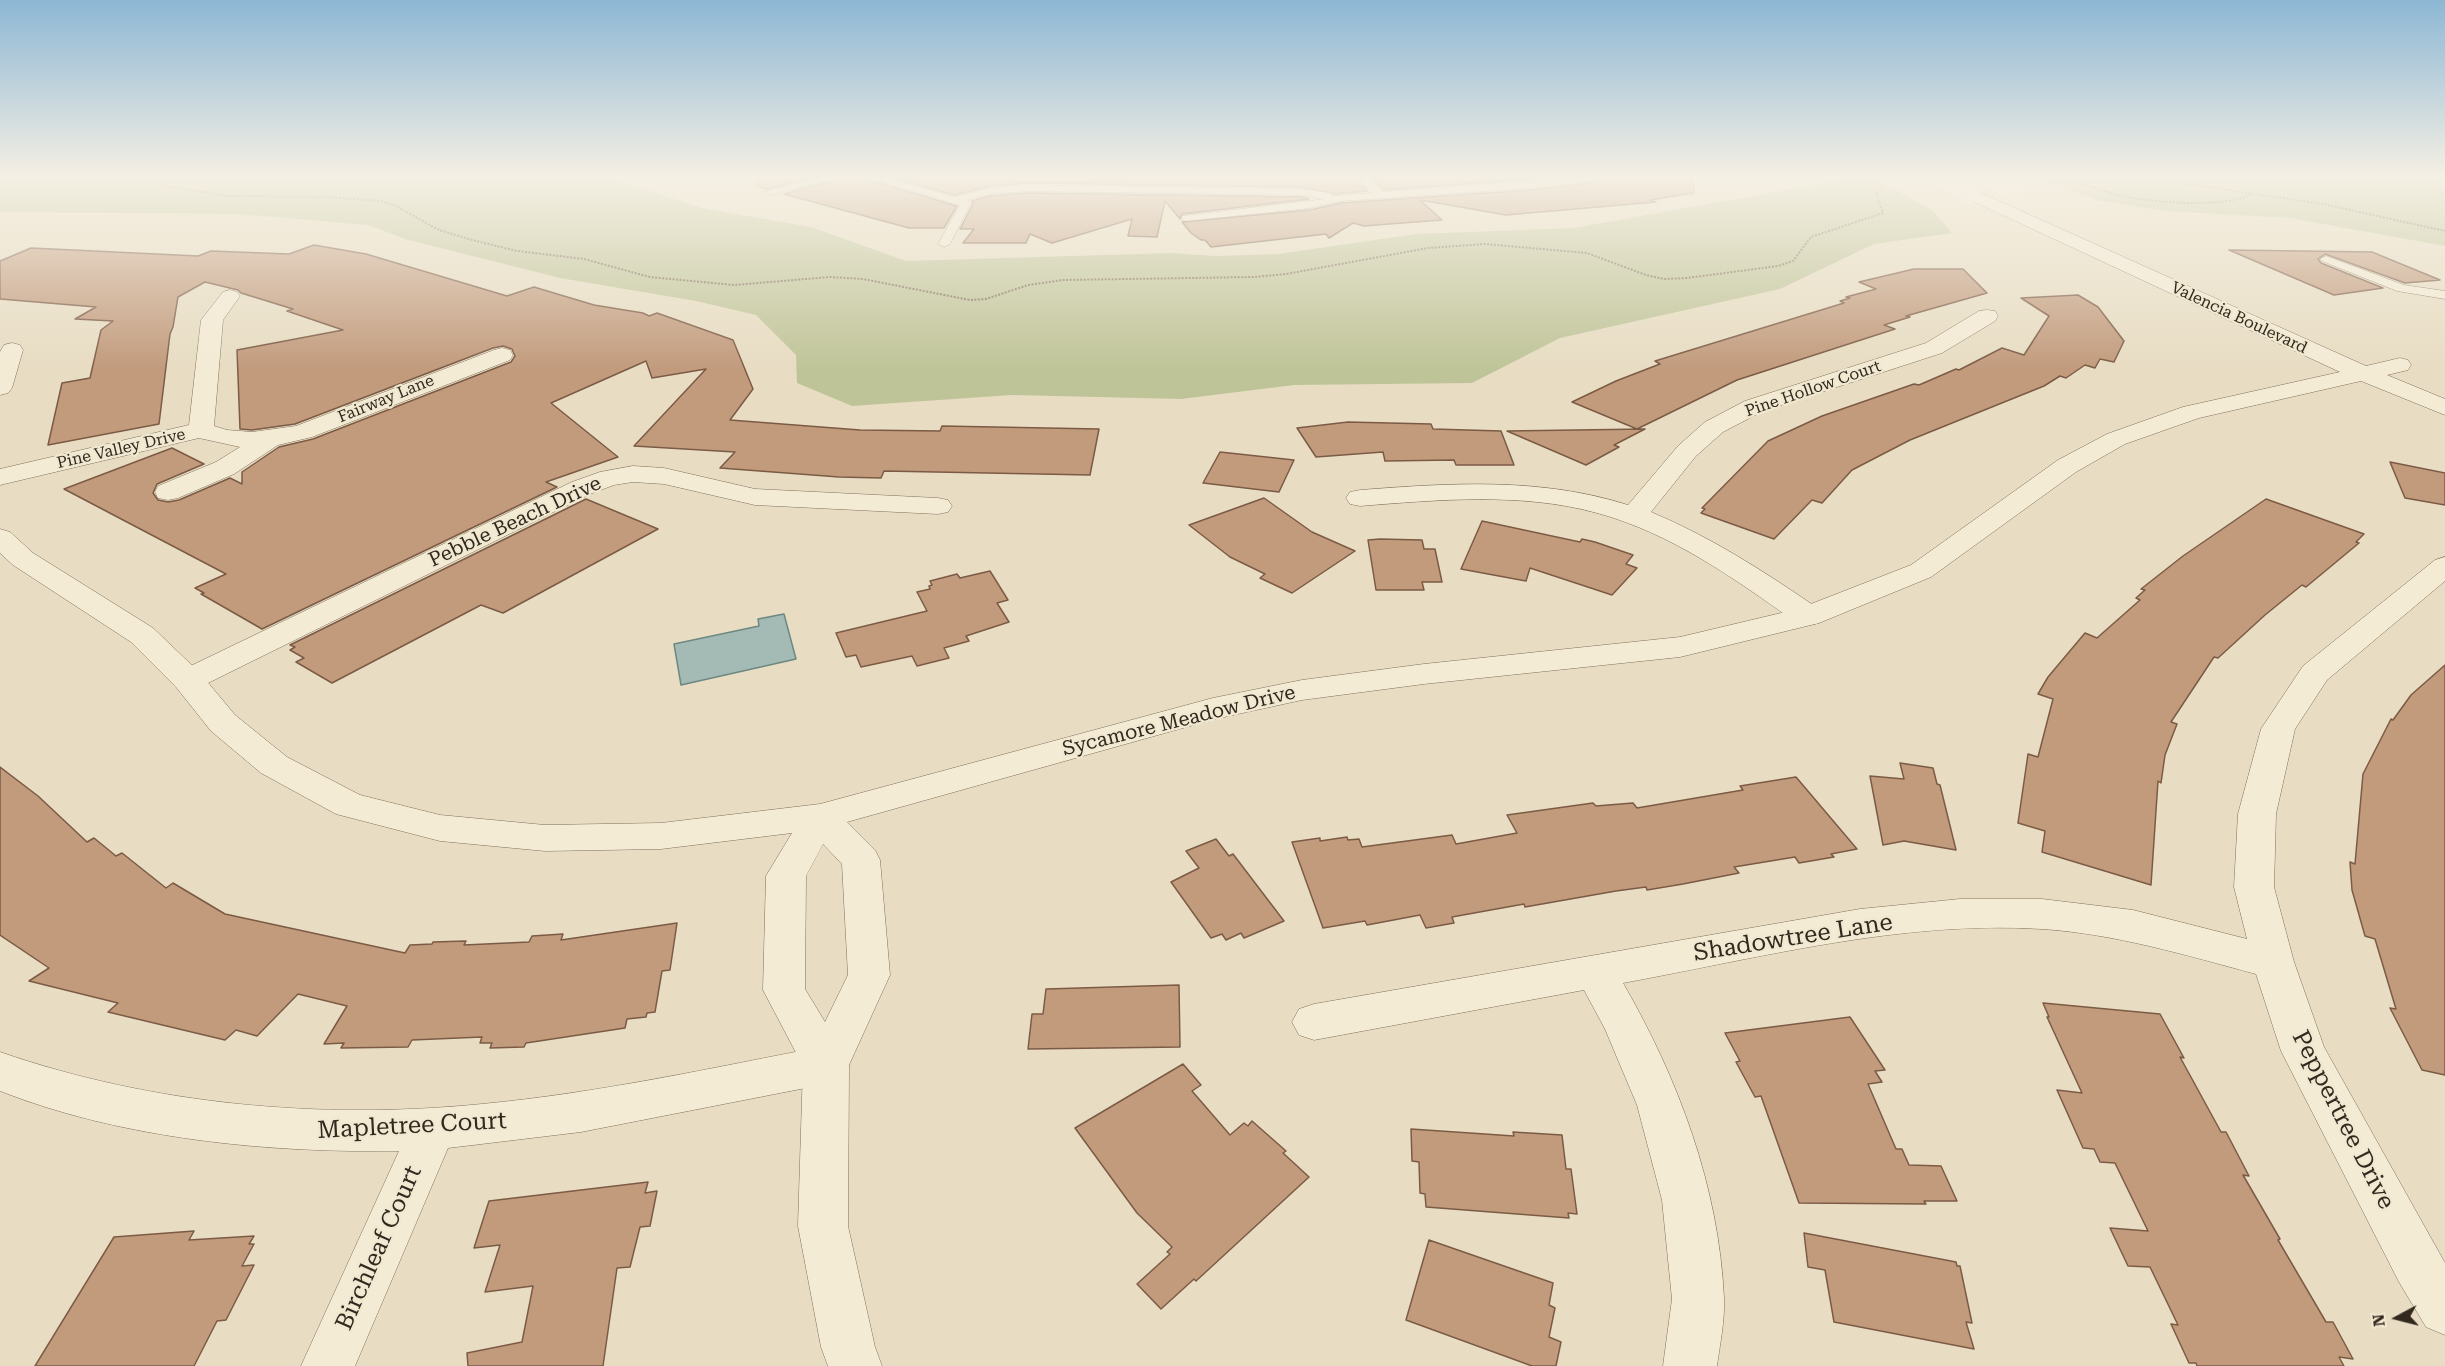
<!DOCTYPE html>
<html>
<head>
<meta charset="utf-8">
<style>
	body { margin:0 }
	#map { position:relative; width:2445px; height:1366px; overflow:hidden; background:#e8ddc3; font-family:"Roboto Serif",serif }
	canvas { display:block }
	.north { position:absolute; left:2367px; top:1288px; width:60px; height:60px; -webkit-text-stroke:4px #f0e8d1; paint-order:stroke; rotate:263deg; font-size:16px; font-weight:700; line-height:24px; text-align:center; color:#32281e }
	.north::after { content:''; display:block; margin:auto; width:21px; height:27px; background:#32281e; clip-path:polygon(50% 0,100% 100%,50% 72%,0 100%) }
</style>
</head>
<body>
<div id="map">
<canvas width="2445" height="1366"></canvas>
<div class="north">N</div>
</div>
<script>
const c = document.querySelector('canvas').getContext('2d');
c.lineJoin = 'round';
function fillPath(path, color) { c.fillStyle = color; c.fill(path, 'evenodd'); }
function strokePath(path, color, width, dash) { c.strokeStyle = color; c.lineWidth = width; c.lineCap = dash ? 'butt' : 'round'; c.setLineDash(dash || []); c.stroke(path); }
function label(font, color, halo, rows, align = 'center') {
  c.font = font + ' "Roboto Serif",serif'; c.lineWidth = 4.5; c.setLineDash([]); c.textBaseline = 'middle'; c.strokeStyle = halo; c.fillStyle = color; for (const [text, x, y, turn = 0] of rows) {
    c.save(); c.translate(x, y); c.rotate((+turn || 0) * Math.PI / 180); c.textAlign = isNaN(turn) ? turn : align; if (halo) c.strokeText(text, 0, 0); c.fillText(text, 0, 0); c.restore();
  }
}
const green = new Path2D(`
	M0,178H610L702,208L811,227L906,261L1171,253L1215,256L1278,254L1416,234L1574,228L1852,178H1874L1932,210L1952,233L1874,244L1780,289L1560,338L1472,383L1294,385L1181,399L1012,395L852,406L797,383L796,355L756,315L696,301L560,278L405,239L368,225L237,214L0,212Z
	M2035,178H2445V246L2290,218L2164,211L2101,201Z`);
const water = new Path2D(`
	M784,614L796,659L681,685L674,644L759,626L758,619Z`);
const building = new Path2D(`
	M757,178H811L767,189L756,186Z
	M836,178H868L869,180L957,206L944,228H909L784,194L835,180Z
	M892,178H1356L1367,191L1335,194L1302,187L1027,183L989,186L955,195Z
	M1371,178H1544L1384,190Z
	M1598,178H1693L1694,193L1650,200L1656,202L1506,215L1420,200L1442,220L1364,226L1353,223L1329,238L1326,234L1211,247L1205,240H1201L1191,233L1182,222L1310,210L1341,203L1531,190L1591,183Z
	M1027,193L1302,197L1309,199L1182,214L1180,219L1165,201L1157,237L1128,236L1132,219L1052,243L1030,234L1026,243H963L974,229H960L973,204L972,201L990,196Z
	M314,245L366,254L507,296L534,287L594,305L643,313L649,316L657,313L733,340L753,389L730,420L860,430L940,431L942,426L1099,429L1090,475L884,471L881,478L839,477L720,468L735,452L634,446L706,369L652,378L646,361L551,403L618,457L546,482L557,487L262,629L201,594L204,593L195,588L226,574L64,489L172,448L204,464L157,484L153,493L158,500L168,502L179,500L230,478L242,484V472L279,447L313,439L511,362L515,356L512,349L503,346L493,348L295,424L252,430L240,429L237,350L343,330L287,311L293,309L241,293L238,290L205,282L178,297L173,327L170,334L159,424L48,445L62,383L90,378L101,330L113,321L75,319L96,307L0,299V261L31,248L198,256L211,251L289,254Z
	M2229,250L2372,252L2440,280L2405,283L2325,254L2318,259L2321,263L2383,288L2334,295Z
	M1914,269H1963L1987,293L1906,316L1910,317L1884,325L1895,329L1737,380L1637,429L1572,402L1616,381L1660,364L1655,361L1844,303L1840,301L1850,298L1846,297L1876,289L1859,282Z
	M2078,295L2098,307L2124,341L2114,362L2100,359L2095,368L2085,365L2066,378L2060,376L2044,386L1910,440L1852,470L1822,503L1812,500L1774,539L1701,513L1705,509L1702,508L1768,441L1822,416L1914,384L1919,385L1956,369L1959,370L2002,348L2024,355L2049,316L2021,298Z
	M1348,422L1431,424L1433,429L1501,431L1514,465H1456L1454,460L1385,461L1383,452L1316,457L1297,428Z
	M1645,429L1614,445L1619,447L1586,465L1507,431Z
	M1220,452L1294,460L1279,492L1203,483Z
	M2390,462L2445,473V505L2405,498Z
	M1264,498L1312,532L1355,551L1292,593L1260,578L1265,574L1230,557L1189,525Z
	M586,499L658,529L503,613L481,605L332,683L296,662L304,658L290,650L295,647L290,645Z
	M2266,499L2364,534L2356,542L2359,543L2306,587L2302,585L2265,615L2218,658L2214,657L2171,722L2177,724L2165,755L2161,783L2158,781L2151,885L2042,852L2045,831L2018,823L2028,754L2038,757L2053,699L2038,694L2048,677L2085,633L2097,638L2140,600L2136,598L2145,590L2141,589L2183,556Z
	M1482,521L1580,542L1582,539L1595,542L1633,555L1626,564L1637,568L1612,595L1530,568L1526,581L1461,569Z
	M1380,539L1422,540L1424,549H1435L1442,582H1422L1424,590H1376L1368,540Z
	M990,571L1008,600L997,603L1009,622L966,636L969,641L944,648L949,658L917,666L912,656L861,667L856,655L846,657L836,633L927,611L917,592L930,589L929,586L932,585L930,581L957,574L960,578Z
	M2445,665V1075L2422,1070L2390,1008L2396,1009L2375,939L2365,936L2352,890L2350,862L2355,864L2363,774L2391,719L2393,720L2411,695Z
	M1900,763L1933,768L1937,784L1940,785L1956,850L1904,841L1883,845L1870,776L1904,779Z
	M0,767L38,796L87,842L94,838L116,856L122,853L166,888L173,883L225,914L405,953L410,945L432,944L433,942L466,941L464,945L529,942L532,936L563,934L561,940L677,923L670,970L662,971L655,1012L647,1013L646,1017L627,1019L625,1028L526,1043L524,1047L490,1048L492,1043H480L482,1037L412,1040L408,1047L341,1048L344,1043L324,1044L347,1006L298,994L257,1036L236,1030L225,1040L108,1012L118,1003L29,981L49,968L0,935Z
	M1796,777L1857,849L1831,854L1834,857L1799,863L1795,857L1734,867L1739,873L1683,884L1647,890L1646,887L1616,891L1525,907L1524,904L1452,917L1454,923L1426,928L1420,915L1367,925L1365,921L1323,928L1292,842L1320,838V841L1347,837L1348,840L1359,839L1362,847L1452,835L1456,844L1517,833L1507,815L1593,803L1596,806L1633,803L1637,808L1743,790L1740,786Z
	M1216,839L1229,856L1233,854L1284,921L1244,938L1241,933L1226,940L1222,934L1211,938L1171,882L1199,868L1186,851Z
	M1179,985L1180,1047L1028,1049L1032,1014H1043L1046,989Z
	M2043,1003L2160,1014L2184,1058L2180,1057L2221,1132H2226L2249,1176L2243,1175L2280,1239L2278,1240L2326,1322H2333L2353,1359L2339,1357L2344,1366H2197L2196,1363H2189L2171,1324L2178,1325L2150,1267L2128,1266L2110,1228L2148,1231L2115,1163L2100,1162L2094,1149L2083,1148L2057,1090L2082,1093L2047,1017H2049Z
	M1850,1017L1885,1070L1875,1071L1882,1082L1868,1084L1896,1149H1902L1909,1165L1941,1166L1957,1201H1924L1926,1204L1799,1203L1761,1096L1755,1097L1736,1062L1740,1061L1725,1033Z
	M1183,1064L1201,1085L1192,1091L1230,1135L1244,1123L1248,1126L1252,1121L1286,1151L1283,1153L1309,1177L1196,1281L1194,1279L1161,1309L1137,1284L1170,1254L1167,1252L1172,1247L1137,1213L1075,1128Z
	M1411,1129L1514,1136L1513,1132L1562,1135L1566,1169H1571L1577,1214L1568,1213L1569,1218L1426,1207L1425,1194L1420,1193L1419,1162L1412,1161Z
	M648,1182L645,1193L657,1191L650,1226L640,1227L630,1267L617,1268L603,1366H468L467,1353L522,1342L533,1286L485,1292L500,1245L474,1248L489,1201Z
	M194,1231L189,1240L254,1236L249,1244H254L242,1266L254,1265L226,1320L217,1321L194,1366H35L114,1237Z
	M1804,1233L1956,1262L1957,1266H1960L1972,1323L1966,1322L1974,1349L1834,1322L1825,1270L1808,1267Z
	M1429,1240L1553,1283L1549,1305L1555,1308L1549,1337L1561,1342L1556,1366H1532L1406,1320Z`);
const path = new Path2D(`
	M138,178L166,186L228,196L330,197L380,201L394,205L439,230L476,241L517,251L584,259L650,277L734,285L830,277L863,279L970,300L986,299L1028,285L1063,280L1254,277L1286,274L1428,248L1485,244L1587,253L1646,275L1664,279L1687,278L1778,266L1793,261L1811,237L1883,213L1876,193L1882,190
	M2064,178C2085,184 2106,193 2127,197C2160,203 2223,208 2253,194
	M2148,178L2323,204L2445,231`);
const service = new Path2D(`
	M818,178H834L769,195L764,192Z
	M870,178H885L955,197L990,188L1027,185L1302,189L1329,193L1334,196L1372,193L1358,178H1368L1383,192L1568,178H1596L1591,181L1531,188L1341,201L1310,208L1186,221L1182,220V216L1325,199L1302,195L1027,191L990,194L967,200L971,203L950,244L944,247L938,244L960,205Z
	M2326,256L2404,285L2445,291V299L2397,291L2322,261L2320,259Z`);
const minor = new Path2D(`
	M230,290L237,292L240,296L223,320L214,426L227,430L252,432L296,426L494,350L502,348L510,350L513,355L510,360L312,437L278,445L234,474L178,498L168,500L158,498L155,492L158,486L216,462L240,447L199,438L0,485V469L189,425L201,320L223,292Z
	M1987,310L1995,311L1998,316L1995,321L1942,353L1763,411L1723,432L1696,456L1651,512C1711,537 1765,572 1819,609L1823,616L1819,623L1808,625L1797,623C1735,579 1671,533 1597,513C1521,492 1437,500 1360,506L1350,504L1346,498L1350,492L1360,490C1449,483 1541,477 1628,505L1678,446L1705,422L1745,401L1926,343L1979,311Z
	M633,466L664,468L755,489L938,498L948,500L952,506L948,512L938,514L755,505L664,484L633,482L614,485L590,494L200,687L188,690L176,687L172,680L176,673L572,482L600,472Z
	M2445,557V581L2327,680L2295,729L2276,814L2274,887L2294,962L2324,1047L2445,1263V1335L2426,1327L2399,1282L2281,1051L2256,974C2185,955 2116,934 2042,929C1903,920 1759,958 1623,983C1678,1078 1719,1187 1724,1298C1725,1320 1720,1344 1717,1366H1663L1672,1299L1662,1200L1637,1105L1605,1029L1584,990L1314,1040L1299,1035L1292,1022L1299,1009L1314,1004L1860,909L1960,899H2042L2133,910L2247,939L2234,887L2238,814L2261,729L2303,666L2435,560Z
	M826,1046L842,1052L849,1065L842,1078L826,1084L581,1132L448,1148L355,1366H301L399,1151C268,1153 122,1139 0,1091V1052C153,1105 321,1120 482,1104C598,1093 712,1068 826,1046Z`);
const tertiary = new Path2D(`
	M1970,188L2366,366L2400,358L2408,360L2411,365L2408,370L2387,375L2445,399V415L2361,381L2199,418L2125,444L2076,472L1931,577L1819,623L1680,657L1424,684L1302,700L1215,719L847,822L875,850L880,860L890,975L849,1065L848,1226L875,1347L882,1366H828L821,1347L798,1226L803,1066L763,990L766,876L792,833L661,849L545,851L440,841L336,814L261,773L211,731L176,687L131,642L13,565L0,553V529L10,532L33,553L153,628L200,673L235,715L287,757L360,795L440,815L545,825L661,823L820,804L1213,698L1302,680L1424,664L1680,637L1798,609L1911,565L2058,460L2107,434L2183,407L2340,372L1964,197L1961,193L1964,189ZM823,844L842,864L848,975L825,1022L805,989L806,876Z
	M12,343L20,345L23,350L12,388L8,393L0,395V352L4,345Z`);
const tertiaryBridge = new Path2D(`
	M1937,178L1970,193
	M1987,178L2012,189`);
const farStreetnames = [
	["Valencia Boulevard",2239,318,25],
	["Pine Hollow Court",1813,389,-19],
	["Fairway Lane",386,399,-22],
	["Pine Valley Drive",121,449,-13]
];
const streetNames = [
	["Pebble Beach Drive",515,522,-25],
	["Sycamore Meadow Drive",1179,721,-14]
];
const nearStreetnames = [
	["Shadowtree Lane",1793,938,-9],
	["Peppertree Drive",2343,1120,63],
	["Mapletree Court",412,1126,-3],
	["Birchleaf Court",379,1248,-66]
];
fillPath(green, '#bfc498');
fillPath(water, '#a4bbb5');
strokePath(water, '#6d8882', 1.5);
fillPath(building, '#c29b7d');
strokePath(building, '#7c5b45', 1.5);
strokePath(service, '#80705c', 1);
strokePath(minor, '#80705c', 1);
strokePath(tertiary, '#80705c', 1);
strokePath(path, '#80705c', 2, [2, 1.5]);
fillPath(service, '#f4ebd5');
fillPath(minor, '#f4ebd5');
fillPath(tertiary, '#f4ebd5');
strokePath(tertiaryBridge, '#80705c', 20, []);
strokePath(tertiaryBridge, '#f4ebd5', 20);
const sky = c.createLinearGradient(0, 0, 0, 369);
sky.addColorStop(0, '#8db7d4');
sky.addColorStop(0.48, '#f5f0e4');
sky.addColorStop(1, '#f5f0e400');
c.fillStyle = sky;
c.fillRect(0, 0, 2445, 369);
label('16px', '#32281e', '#f0e8d1', farStreetnames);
label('20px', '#32281e', '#f0e8d1', streetNames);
label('24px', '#32281e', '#f0e8d1', nearStreetnames);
</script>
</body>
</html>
